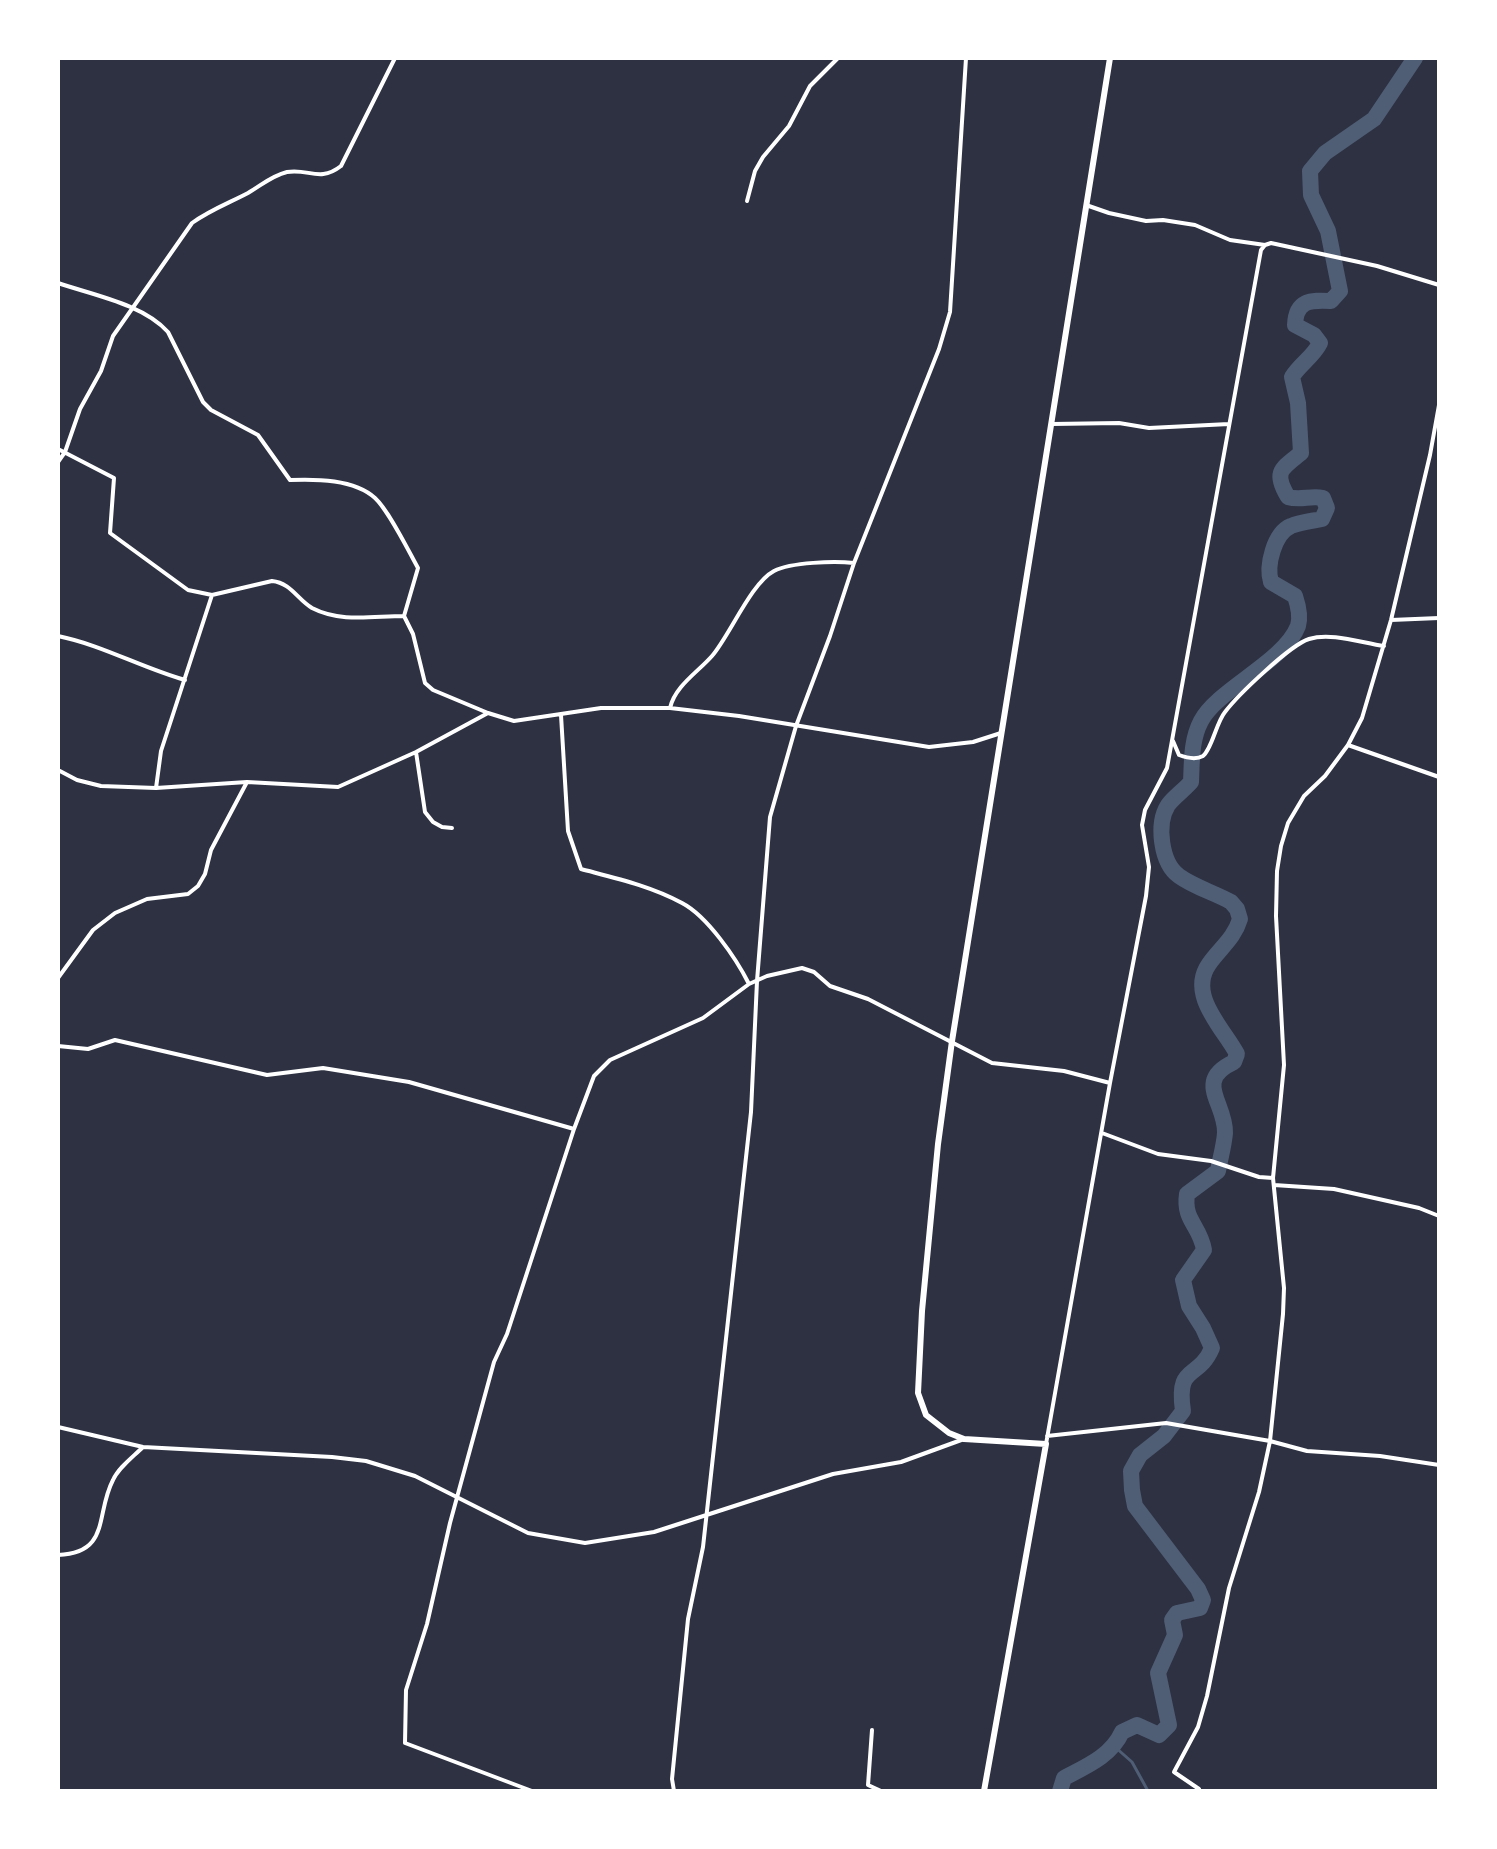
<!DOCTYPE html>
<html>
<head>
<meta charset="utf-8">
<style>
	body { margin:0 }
	#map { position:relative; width:1497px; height:1849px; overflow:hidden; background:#2d3142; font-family:"Fira Sans",sans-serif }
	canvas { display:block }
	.frame { position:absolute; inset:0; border:60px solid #fff; pointer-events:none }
</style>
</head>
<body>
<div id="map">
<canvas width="1497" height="1849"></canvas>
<div class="frame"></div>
</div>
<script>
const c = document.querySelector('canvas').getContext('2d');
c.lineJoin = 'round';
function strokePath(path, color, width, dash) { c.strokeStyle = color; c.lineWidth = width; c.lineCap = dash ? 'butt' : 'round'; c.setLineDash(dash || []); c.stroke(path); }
const stream = new Path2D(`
	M1115,1747L1132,1762L1148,1791`);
const river = new Path2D(`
	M1060,1791L1064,1778C1087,1766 1111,1756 1122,1732L1137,1725L1159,1735L1169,1725L1158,1673L1175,1635L1172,1620L1177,1613L1200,1608L1203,1600L1198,1589L1135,1506L1132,1490L1131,1471L1140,1455L1164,1436L1183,1411C1176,1363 1198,1381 1212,1348L1203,1328L1189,1306L1183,1280L1204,1250C1200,1225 1183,1221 1187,1194L1218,1171C1220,1159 1224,1146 1225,1133C1226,1103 1193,1081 1234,1062L1237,1054C1224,1029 1187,995 1209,964C1220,948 1234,939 1240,919L1237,909L1231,902C1215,893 1194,887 1179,876C1161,863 1156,824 1168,805C1174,797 1184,790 1191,782C1192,761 1191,740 1201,721C1218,689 1284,662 1298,626C1301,616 1298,605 1295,596L1271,582C1266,566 1274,533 1291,526C1300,522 1312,521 1322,519L1327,508L1323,498C1310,495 1301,501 1288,497C1273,472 1281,469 1301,453L1298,403L1292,377C1300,364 1313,357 1320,343L1314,335L1295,325C1296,300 1310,300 1331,301L1340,291L1328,231L1311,195L1310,171L1325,153L1374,119L1415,58`);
const minor = new Path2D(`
	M747,201L755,171L763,157L789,126L810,86L838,58
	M1086,205L1109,213L1146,221L1163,220L1195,225L1230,240L1265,245
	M58,283C93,295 143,304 168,332L203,402L211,410L258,435L290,480C316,479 354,479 375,498C389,511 408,550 418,568L404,616L413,634L425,683L433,690L488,713
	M1052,424L1119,423L1149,428L1229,424
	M58,449L114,478L110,533L188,590L212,595L272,581C291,583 297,599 312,608C341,623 373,616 404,616
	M58,462L65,452L80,409L101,371L113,336L192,223C210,210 229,203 248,193C262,185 271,176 287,172C309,168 319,183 341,166L395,58
	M1391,620L1439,618
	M58,636C102,645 142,668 185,680
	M670,708C675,686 698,672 712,656C730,635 751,583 774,571C791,562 835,561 854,563
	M561,715L568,831L581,869C615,878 651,886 682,903C707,916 736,958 749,984
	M1173,741L1179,755C1187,758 1196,760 1203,756C1212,749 1216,723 1225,712C1238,695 1290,645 1309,639C1331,632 1362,643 1384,646
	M1348,745L1439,777
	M416,752L425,812L433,822L442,827L452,828
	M58,770L77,780L101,786L156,788L247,782L338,787L416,752L488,713L514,721L601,708H670L739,716L929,747L973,742L1001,733
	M156,788L161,751L212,595
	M58,978L93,930L115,913L147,899L188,894L198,886L205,874L211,850L247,782
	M58,1046L88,1049L115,1040L267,1075L323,1068L409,1082L574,1129
	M1102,1133L1158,1154L1211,1161L1259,1177L1273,1178
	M1274,1185L1334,1189L1419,1208L1439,1216
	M58,1427L143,1447L332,1457L366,1461L415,1476L528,1533L585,1543L654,1532L833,1474L901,1462L964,1439
	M1047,1436L1166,1423L1270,1441L1307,1451L1380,1456L1439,1465
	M1046,1444L1110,1083L1146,896L1149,867L1142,825L1145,810L1167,768L1261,250L1265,245L1271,243L1377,266L1439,285
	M58,1555C111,1553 95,1514 113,1480C119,1467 133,1457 143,1447
	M872,1730L868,1785L881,1791
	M1199,1789L1174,1772L1198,1727L1207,1696L1229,1588L1259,1492L1270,1441L1283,1314L1284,1288L1273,1178L1284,1065L1276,916L1277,871L1281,846L1288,823L1304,796L1325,776L1348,745L1362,718L1391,620L1430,455L1439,405
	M532,1791L405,1743L406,1690L427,1624L450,1523L494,1362L507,1334L574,1129L594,1076L610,1060L703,1018L749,984L767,976L802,968L814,972L830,986L868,999L992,1063L1064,1071L1110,1083
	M674,1791L672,1779L688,1619L703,1547L751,1112L757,981L770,817L796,726L830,636L854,563L939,349L950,312L966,58
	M926,1791H984`);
const primary = new Path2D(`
	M984,1791L1046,1444L964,1439L949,1433L926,1415L918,1393L922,1311L938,1144L952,1041L1110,58`);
strokePath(stream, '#4f5d75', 3);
strokePath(river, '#4f5d75', 16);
strokePath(minor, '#fff', 4);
strokePath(primary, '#fff', 6);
</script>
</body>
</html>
